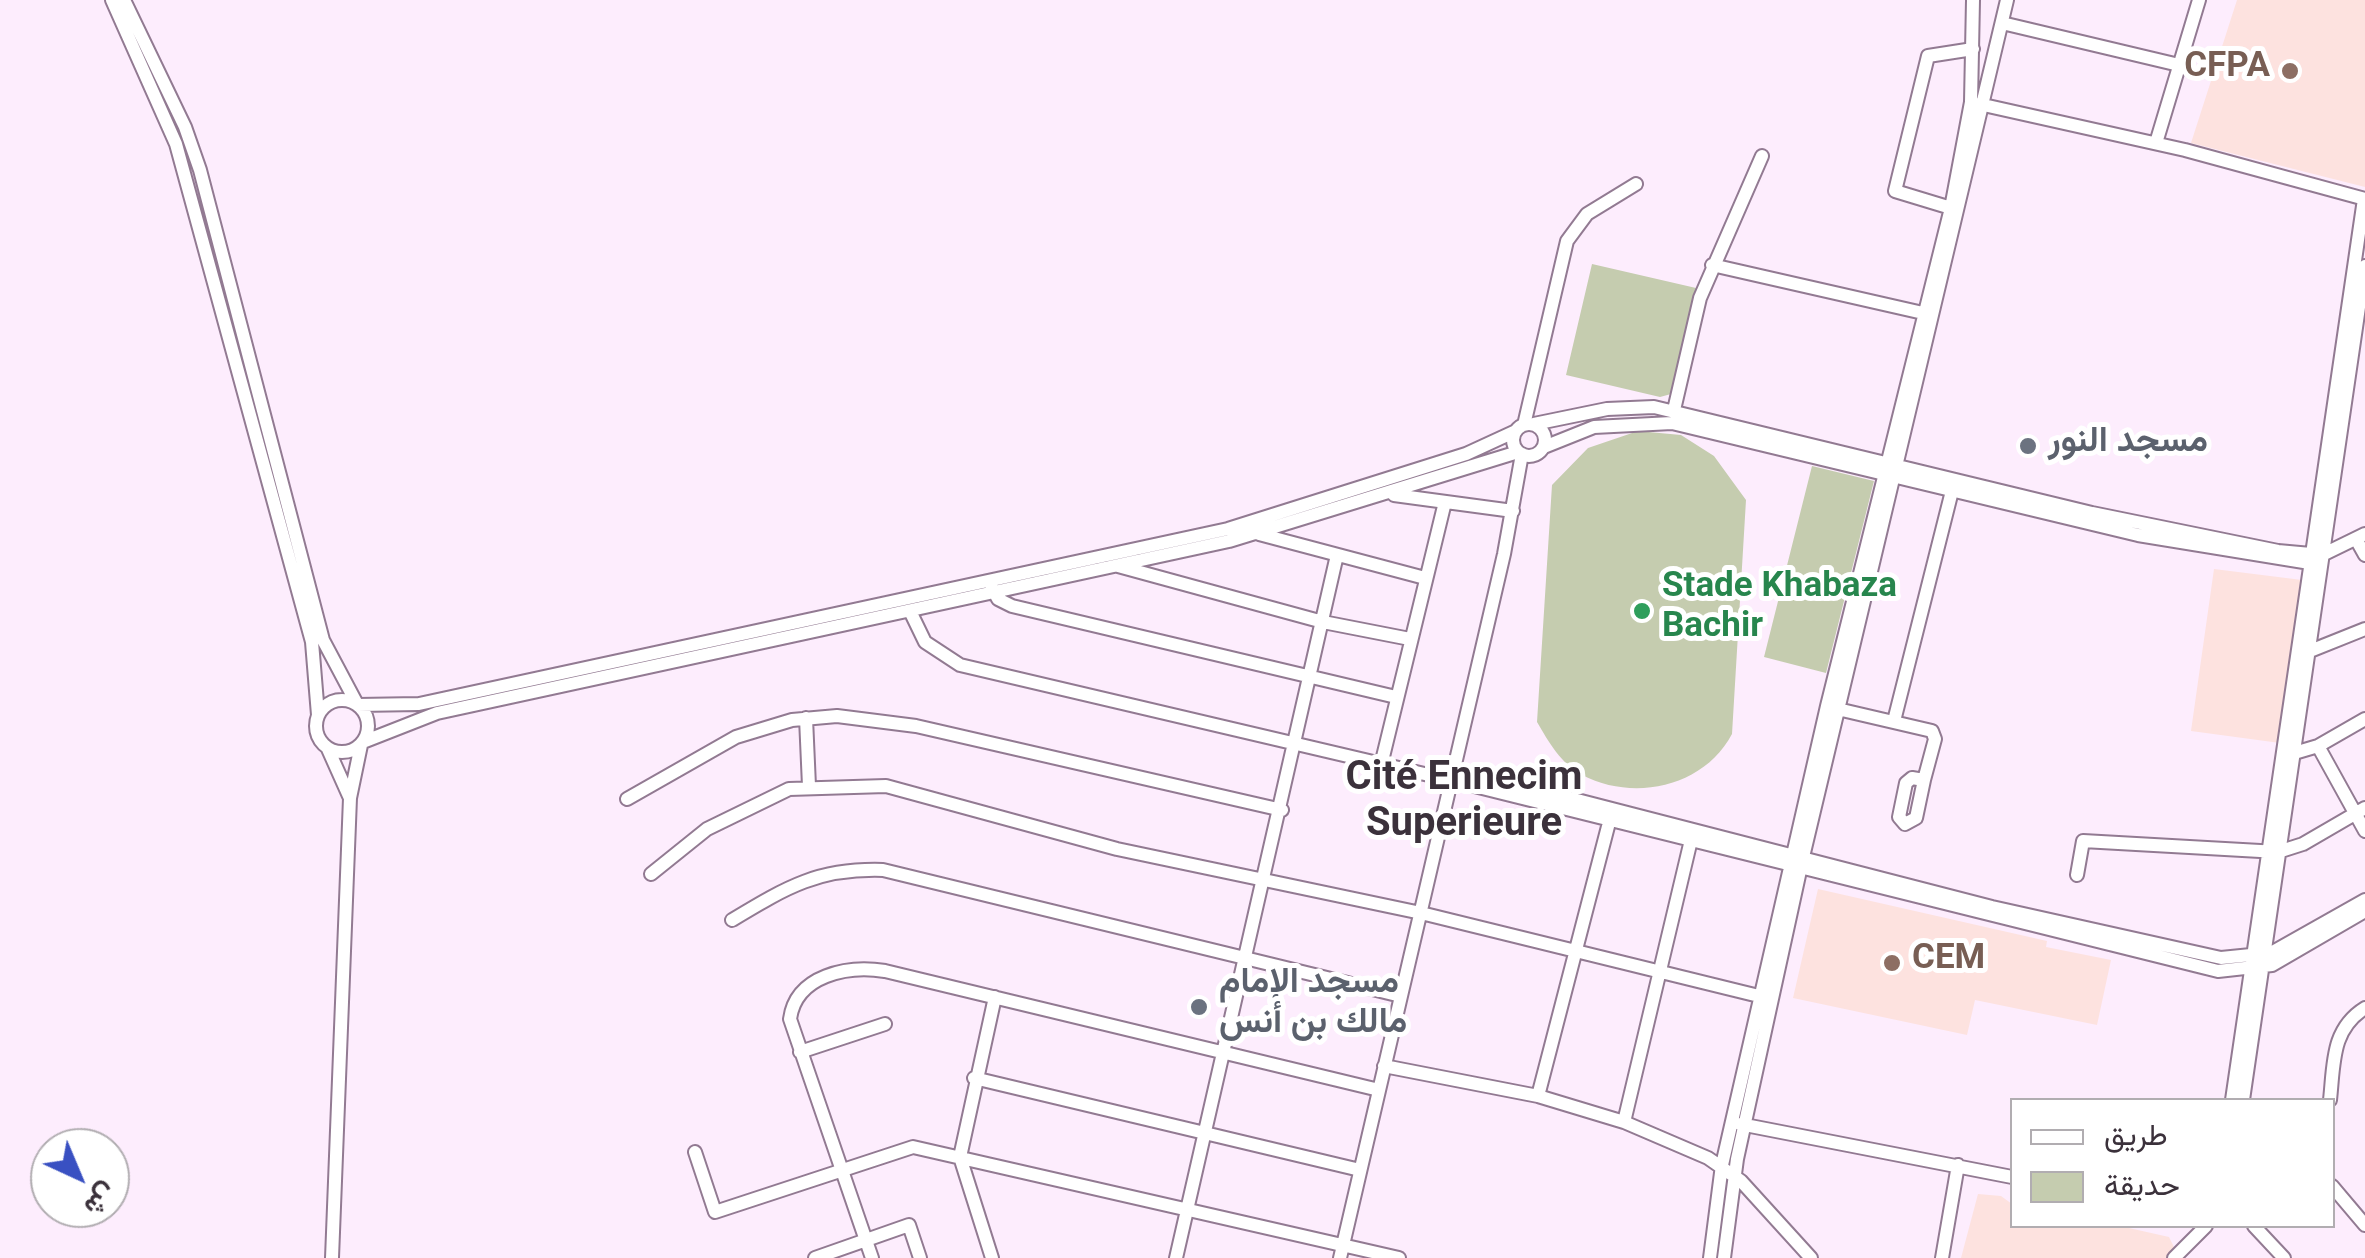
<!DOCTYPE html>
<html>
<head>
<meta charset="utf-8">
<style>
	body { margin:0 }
	#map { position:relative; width:2365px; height:1258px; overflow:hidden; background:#fdedfd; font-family:Georgia,Vazirmatn,serif }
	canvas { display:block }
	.legend { position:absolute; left:2010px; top:1098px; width:325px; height:130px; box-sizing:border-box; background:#fff; border:2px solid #b1adb1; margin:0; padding:12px 18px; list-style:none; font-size:30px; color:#3b313b }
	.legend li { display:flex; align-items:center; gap:20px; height:50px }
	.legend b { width:50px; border:2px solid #b1adb1 }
	.north { position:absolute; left:30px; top:1128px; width:100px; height:100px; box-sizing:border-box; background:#fff; border:2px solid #b1adb1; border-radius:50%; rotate:136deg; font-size:28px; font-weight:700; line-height:40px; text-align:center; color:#3b313b }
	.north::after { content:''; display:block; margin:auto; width:35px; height:45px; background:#3950c2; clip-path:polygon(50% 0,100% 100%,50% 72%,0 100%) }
</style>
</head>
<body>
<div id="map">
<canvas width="2365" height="1258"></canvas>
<ul class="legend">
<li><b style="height:12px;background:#fff"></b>طريق</li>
<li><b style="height:28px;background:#c5ccaf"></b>حديقة</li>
</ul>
<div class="north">ش</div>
</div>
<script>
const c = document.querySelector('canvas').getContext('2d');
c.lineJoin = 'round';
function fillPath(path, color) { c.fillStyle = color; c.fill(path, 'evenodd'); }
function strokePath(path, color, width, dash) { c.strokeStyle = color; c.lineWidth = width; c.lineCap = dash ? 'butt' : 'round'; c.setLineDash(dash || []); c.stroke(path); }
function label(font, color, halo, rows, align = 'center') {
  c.font = font + ' Georgia,Vazirmatn,serif'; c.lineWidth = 10; c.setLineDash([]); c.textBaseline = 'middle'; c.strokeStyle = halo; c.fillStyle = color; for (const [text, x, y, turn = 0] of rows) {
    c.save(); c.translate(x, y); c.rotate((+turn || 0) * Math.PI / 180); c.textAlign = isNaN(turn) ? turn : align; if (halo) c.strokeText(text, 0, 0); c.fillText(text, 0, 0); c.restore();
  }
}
const education = new Path2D(`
	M2237,0H2365V187L2191,143Z
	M2214,569L2302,580L2280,743L2191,731Z
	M1818,889L2047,941L2046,947L2111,960L2097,1025L1975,1000L1967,1035L1793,998Z
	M1978,1194L2001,1196L2012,1204V1226H2120L2169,1237L2175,1249L2166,1258H1961Z`);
const green = new Path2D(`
	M1592,264L1696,288L1671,394L1660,397L1566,375Z
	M1638,431L1681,435L1714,456L1746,500L1732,734C1704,787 1634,802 1582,775C1562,765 1548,741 1537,722L1552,485L1588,448Z
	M1812,466L1874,481L1826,673L1764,657Z`);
const minor = new Path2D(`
	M112,0L176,144L312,642L318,715
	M124,0L185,127L200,170L323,640L357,704
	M2002,23L2179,65
	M1979,104L2185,150L2365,199
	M2156,143L2199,0
	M1951,208L1895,191L1928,56L1973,49
	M1712,265L1923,313
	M1674,410L1700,298L1762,156
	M1513 440a16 16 0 1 1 32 0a16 16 0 1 1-32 0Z
	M1534,424L1607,409L1654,407L2092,513L2278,551L2322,555L2365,534
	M1524,425L1567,241L1587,214L1636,184
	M1544,447L1594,427L1672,423L2138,535L2316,564
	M1394,495L1513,511
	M1259,534L1425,578
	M2356,539L2365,555
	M1118,566L1323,622L1410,639
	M992,588L998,599L1012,606L1396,697
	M910,611L925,642L960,665L1450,780L2218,971L2272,965L2365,911
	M2305,653L2365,629
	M316 726a26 26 0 1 1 52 0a26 26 0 1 1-52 0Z
	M358,705L419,704L1228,529L1466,454L1516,431
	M1829,707L1932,731L1935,739L1924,780
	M806,718L809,786
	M1894,721L1953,487
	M363,742L437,713L1229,541L1518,452
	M2318,746L2365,831
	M328,749L349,796
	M2291,754L2318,746L2365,719
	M1381,765L1445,502
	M1453,768L1992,907L2221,958L2271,953L2365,900
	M1912,778L1924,780L1916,818L1905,824L1899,817L1906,783Z
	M627,799L736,737L792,720L837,716L916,726L1282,810
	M651,874L707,829L789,789L886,786L1117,849L1421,913L1767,998
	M2077,875L2083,841L2278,852L2303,844L2365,808
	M732,920C787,887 818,868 883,870L1401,996
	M800,1052L885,1024
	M1384,1066L1538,1096L1624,1122L1708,1158L1741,1181L1811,1258
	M974,1078L1360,1170
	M1538,1096L1612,811
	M2232,1100L2364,199
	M2243,1100L2365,266
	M2330,1100C2334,1064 2331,1029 2365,1008
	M1624,1122L1691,840
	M1740,1124L2012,1177
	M695,1152L715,1212L913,1147L1399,1258
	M2332,1186L2365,1225
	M2254,1226L2284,1258
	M332,1258L350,798L361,745
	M815,1258L909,1225L920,1258
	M872,1258L790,1019C796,975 848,965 885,971L1379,1090
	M992,1258L960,1157L995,997
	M1176,1258L1337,555
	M1340,1258L1504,554L1522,454
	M1710,1258L1722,1165L1827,706L1951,208L1971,102L1973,0
	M1724,1258L1737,1159L1803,857L2007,0
	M1942,1258L1958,1165
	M2174,1258L2206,1226`);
const markers = [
	[2290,71,10,"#8d6e63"],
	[2028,446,10,"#6b7280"],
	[1642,611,10,"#2e9e5b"],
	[1892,963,10,"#8d6e63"],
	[1199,1007,10,"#6b7280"]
];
const educationNames = [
	["CFPA",2270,71],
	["CEM",1912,963,"left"]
];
const worshipNames = [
	["مسجد النور",2048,446],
	["مسجد الإمام",1219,987],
	["مالك بن أنس",1219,1027]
];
const leisureNames = [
	["Stade Khabaza",1662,591],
	["Bachir",1662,631]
];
const quarterNames = [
	["Cité Ennecim",1464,783],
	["Superieure",1464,829]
];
fillPath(education, '#fde2df');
fillPath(green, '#c5ccaf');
strokePath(minor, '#927a92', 16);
strokePath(minor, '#fff', 12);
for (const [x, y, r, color] of markers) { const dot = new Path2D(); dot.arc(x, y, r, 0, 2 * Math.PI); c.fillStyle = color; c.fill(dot); strokePath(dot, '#fff', 4); }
label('bold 35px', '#785e54', '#fff', educationNames, 'right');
label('bold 35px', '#5b616d', '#fff', worshipNames, 'left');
label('bold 35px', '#27864d', '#fff', leisureNames, 'left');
label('bold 40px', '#3b313b', '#fff', quarterNames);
</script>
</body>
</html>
